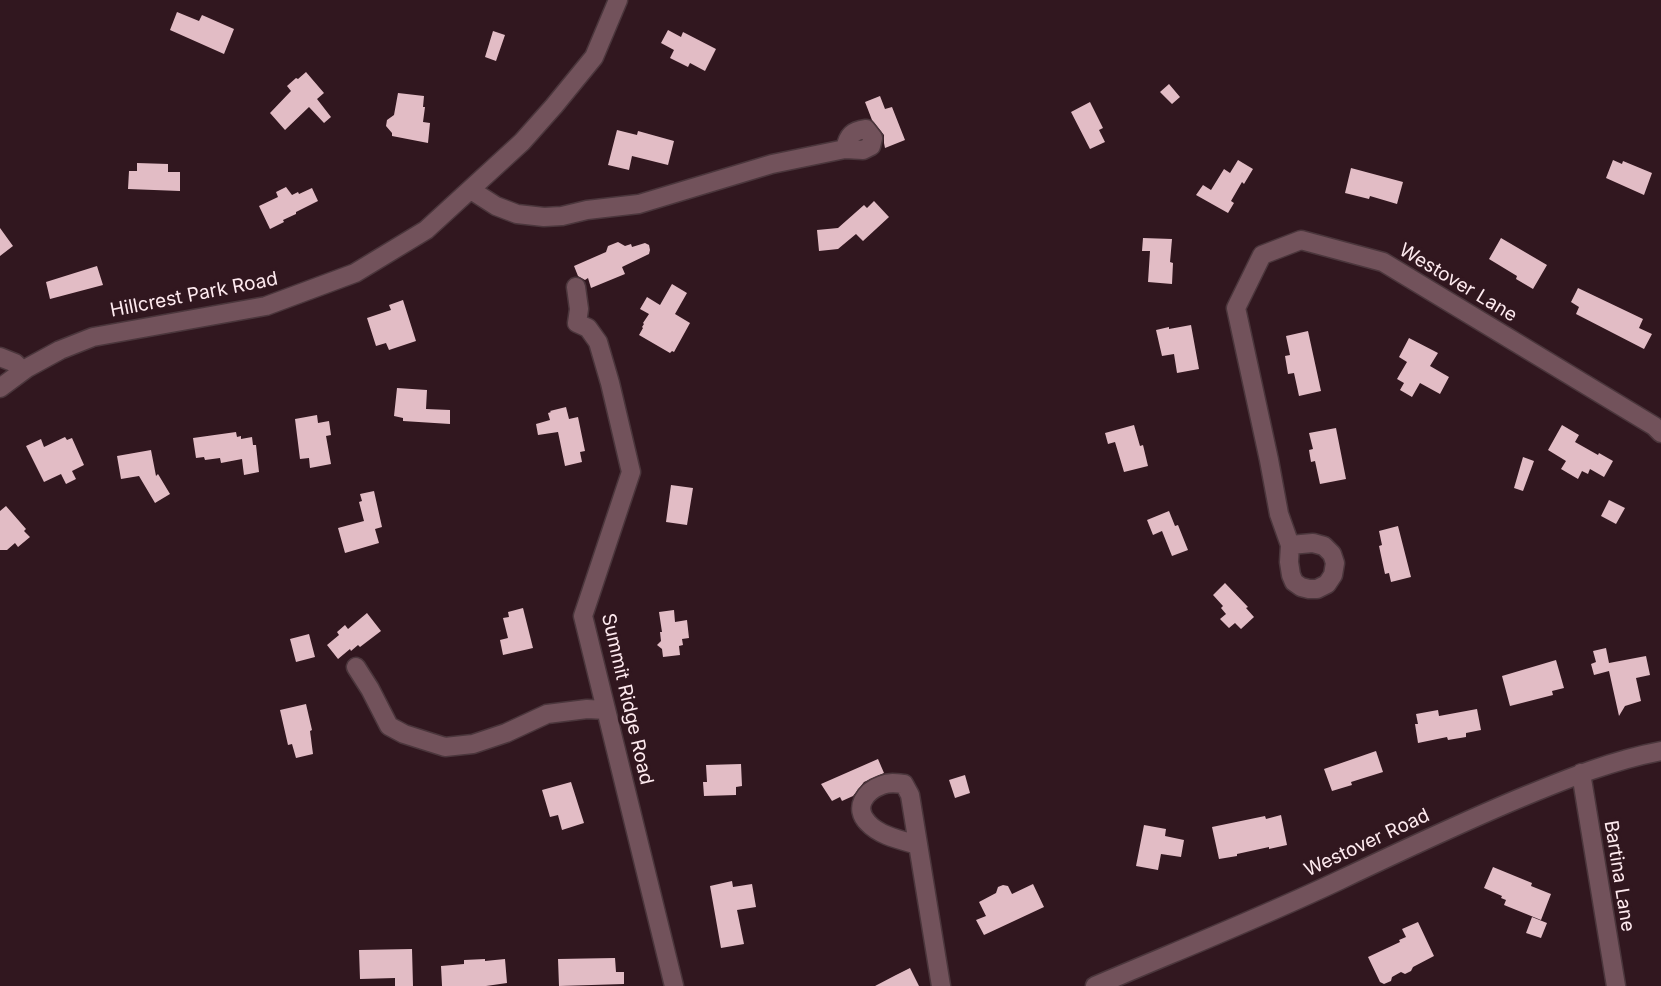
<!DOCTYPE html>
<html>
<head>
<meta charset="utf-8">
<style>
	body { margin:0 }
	canvas { display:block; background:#31171f }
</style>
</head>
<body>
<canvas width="1661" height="986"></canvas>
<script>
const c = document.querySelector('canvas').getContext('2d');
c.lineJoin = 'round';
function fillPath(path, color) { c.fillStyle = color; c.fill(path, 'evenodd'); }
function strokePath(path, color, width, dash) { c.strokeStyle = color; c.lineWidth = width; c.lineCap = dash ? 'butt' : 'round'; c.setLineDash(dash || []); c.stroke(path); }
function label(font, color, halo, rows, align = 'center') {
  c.font = font + ' Inter,sans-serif'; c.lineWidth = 7; c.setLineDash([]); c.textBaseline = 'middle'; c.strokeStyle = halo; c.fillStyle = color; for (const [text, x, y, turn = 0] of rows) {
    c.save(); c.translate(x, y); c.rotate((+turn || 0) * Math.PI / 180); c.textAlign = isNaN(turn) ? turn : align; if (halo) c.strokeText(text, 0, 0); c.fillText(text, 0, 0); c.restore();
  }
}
const building = new Path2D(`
	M177,12L199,21L202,15L234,29L224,54L170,30Z
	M668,30L681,37L683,32L716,49L705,71L690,63L688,67L670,58L674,50L661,43Z
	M493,31L505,35L496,61L485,57Z
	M306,72L324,93L317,99L331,117L324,123L309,107L285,130L270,113L291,91L287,86L296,78L298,79Z
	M1169,84L1180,97L1172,104L1160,92Z
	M398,93L424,96L423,107H425L423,122L430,123L428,143L392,136V133L386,126L387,120L394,115Z
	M880,96L885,109L892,107L905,140L885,148L884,143V135L872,120L865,102Z
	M1090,102L1103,128L1099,130L1105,142L1090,149L1071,112Z
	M617,130L637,135L638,131L674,141L668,165L632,156L629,170L608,165Z
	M1238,160L1253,169L1244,184L1242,182L1231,201L1234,203L1228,213L1196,195L1203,185L1211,190L1224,169L1230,173Z
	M1613,160L1622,164L1623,161L1652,173L1644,195L1606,178Z
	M137,163L168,164V172H180V191L128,189L129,171H137Z
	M1351,168L1403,182L1397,204L1370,196L1369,199L1345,193Z
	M286,187L292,195L298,192L299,194L312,188L318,201L296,212V214L283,220L284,222L270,229L259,206L278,197L276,192Z
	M874,201L889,217L863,241L856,234L838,249L819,251L817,230L838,228L864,205L867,208Z
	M0,228L13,246L0,256Z
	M1143,238L1172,239L1170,262L1173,263L1172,284L1148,282L1150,251H1142Z
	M1501,238L1547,265L1533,289L1516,279L1517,276L1489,259Z
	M618,242L625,246L631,244L632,247L645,243L649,245L650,250L649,254L622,267L625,274L591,288L588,278L585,280L578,276L574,266L606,252L608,246Z
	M97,266L103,285L50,299L46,282Z
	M672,284L687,293L675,314L690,323L674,352L672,351L670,353L639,335L643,328L642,327L644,324L643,323L649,314L640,309L647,297L660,305Z
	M1578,288L1643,319L1639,328L1652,334L1644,349L1576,314L1579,307L1571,302Z
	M403,300L416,341L389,350L386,343L376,346L367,318L391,310L389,305Z
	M1191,325L1199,369L1177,373L1174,354L1162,356L1156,330L1169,327V329Z
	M1308,331L1321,391L1299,396L1294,373L1288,374L1285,356L1290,355L1286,336Z
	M1409,338L1438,353L1430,366L1449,377L1440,394L1420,383L1412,397L1400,390L1404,383L1397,379L1407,362L1399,357Z
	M397,388L427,390L426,409L450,410V424L403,421V418L394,416Z
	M566,407L569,419L578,417L585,451L580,452L582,462L565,466L558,432L538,435L536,424L550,420L548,413L551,412L550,411Z
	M317,415L318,423L329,421L331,435L326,436L331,464L310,468L309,458L300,459L295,419Z
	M1134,425L1140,446L1143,445L1148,466L1124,472L1115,442L1108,444L1105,433Z
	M1562,425L1579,435L1575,442L1598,455L1599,453L1613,461L1604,477L1590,469L1588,474L1582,471L1578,479L1561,469L1566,461L1548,450Z
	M1336,428L1346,479L1320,484L1315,461L1311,462L1309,450L1313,449L1309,433Z
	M236,432L237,437L241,436V439L252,437L253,445H256L259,472L244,475L242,459L221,463L220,458L205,460L204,457L196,458L193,438Z
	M65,437L67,440L72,438L84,465L72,471L76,479L66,484L61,474L44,482L26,446L41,439L44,447Z
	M151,450L156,476L158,474L170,494L155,503L139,476L121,479L117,456Z
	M1523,457L1534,461L1523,491L1514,488Z
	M671,485L693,488L687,525L666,522Z
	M374,491L382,527L375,529L379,543L345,553L338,528L364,521L359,502L362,501L360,494Z
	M1609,500L1625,508L1616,524L1601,516Z
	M6,506L26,529L24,531L30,537L18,547L15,543L7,550H0V511Z
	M1169,511L1175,526L1178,525L1188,550L1172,556L1162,531L1153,535L1147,520Z
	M1398,526L1411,577L1391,582L1389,573L1385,574L1379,546L1382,545L1379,531Z
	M1225,583L1248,607L1246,608L1254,617L1241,629L1235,623L1229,628L1220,619L1226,614L1221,608L1223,606L1213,595Z
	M523,608L533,648L503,655L500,640L508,638L503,618L509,617L508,612Z
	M674,610L675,622L687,620L689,638L682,639L683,645L679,646L680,655L663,657L662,649L657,645L661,641L660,632H662L659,612Z
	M367,613L381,631L360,647L358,645L351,651L350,649L338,659L327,645L339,635L337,632L345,625L348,629Z
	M309,634L315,657L296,662L290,639Z
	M1606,648L1609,663L1646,656L1650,675L1636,678L1641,701L1625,706L1619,716L1609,671L1594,675L1591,664L1596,662L1593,651Z
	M1556,660L1564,688L1552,691L1553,695L1510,706L1502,676Z
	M306,704L312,730L310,731L313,754L296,758L292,744L288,745L280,710Z
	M1477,709L1481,730L1466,733V737L1448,740L1447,737L1418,743L1415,724H1418L1416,714L1438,710L1439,716Z
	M1376,751L1383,772L1351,782L1352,785L1332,791L1324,769Z
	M878,759L884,773L864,782L853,796L842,801L840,797L832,801L821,784Z
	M741,764L742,786L736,787V795L704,796L703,782H707L706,765Z
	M965,775L970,793L955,798L949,780Z
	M571,782L584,823L562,830L558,815L550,817L542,790Z
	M1281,815L1287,845L1269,849V847L1237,854V856L1219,859L1212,827L1265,816L1266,819Z
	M1144,825L1166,829L1165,836L1184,840L1181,857L1161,854L1158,870L1136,866Z
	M1493,867L1532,883L1531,886L1551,894L1541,920L1504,905L1506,900L1501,898L1502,896L1484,888Z
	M732,881L733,887L752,884L756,907L737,910L744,944L721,948L710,886Z
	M1033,884L1044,907L984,935L976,920L986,916L979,902L996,893L998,887L1003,885L1008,886L1012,894Z
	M1532,917L1547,923L1541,938L1526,933Z
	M1418,922L1434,956L1413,967L1411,971L1405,974L1401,972L1392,977L1391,981L1384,984L1380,982L1368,957L1400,942L1399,940L1406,937L1402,929Z
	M412,949L413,986H395V978L360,979L359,950Z
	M615,958L616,972H624V984L559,986L558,959Z
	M485,959V961L505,959L507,983L486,986H442L441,966L464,964V960Z
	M910,968L919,986H875L896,975Z`);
const minor = new Path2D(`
	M471,190L496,206L517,214L544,217L562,216L587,210L639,204L772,164L845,149L863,150L871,146L873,138L866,129C852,131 848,135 845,149
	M576,287L579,309L577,323L588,328L598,342L610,383L631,472L583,616L674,986
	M0,357L15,363L23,371
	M0,388L27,368L60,350L93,337L266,306L355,273L426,230L522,142L554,106L594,57L618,0
	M1290,545L1313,543L1324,546L1332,554L1335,563L1333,575L1327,584L1317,589H1309L1301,587L1294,582L1291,575L1289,562L1290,545L1279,514L1269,460L1236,308L1262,255L1301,240L1383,262L1654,426L1661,433
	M356,667L370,689L389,726L404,734L445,747L473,744L506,733L547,714L587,709L606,710
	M1581,773L1616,986
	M918,845C901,840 880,836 868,823C853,808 865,791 882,785C889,782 896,783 904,784L910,795L941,986
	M1095,986C1177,951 1260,918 1340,880C1401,851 1462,822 1525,796C1569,778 1613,760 1661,751`);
const streetNames = [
	["Westover Lane",1458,283,31],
	["Hillcrest Park Road",194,295,-11],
	["Summit Ridge Road",627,699,77],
	["Westover Road",1367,843,-25],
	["Bartina Lane",1619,876,81]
];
fillPath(building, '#e2bcc5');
strokePath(minor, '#4b363c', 21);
strokePath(minor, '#72525b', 18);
label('19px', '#feeaef', '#31171f', streetNames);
</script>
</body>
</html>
